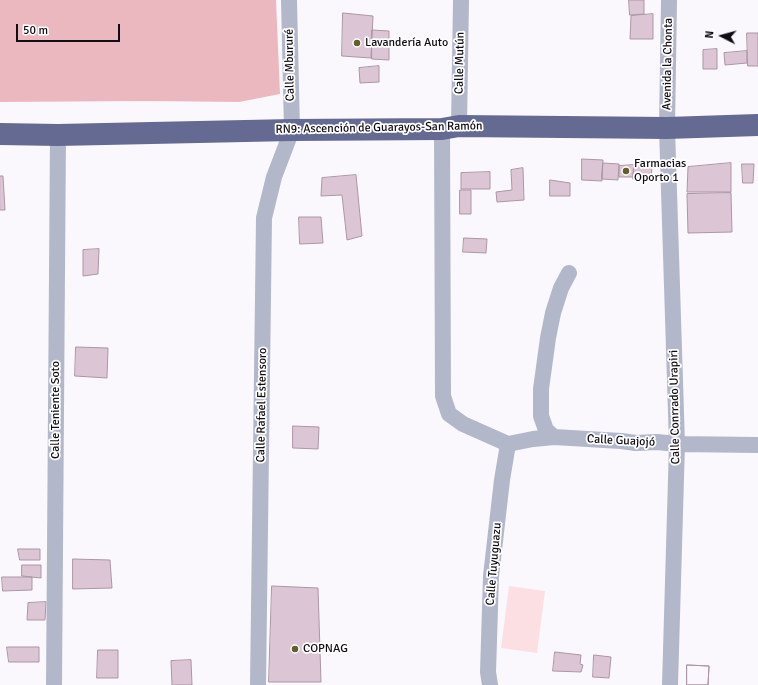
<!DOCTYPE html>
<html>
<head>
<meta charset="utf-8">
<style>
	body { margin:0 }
	#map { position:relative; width:758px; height:685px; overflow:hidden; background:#faf8fd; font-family:Signika,sans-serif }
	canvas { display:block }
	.north { position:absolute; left:702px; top:16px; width:40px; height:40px; -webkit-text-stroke:3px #fff; paint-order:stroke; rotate:276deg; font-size:11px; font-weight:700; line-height:16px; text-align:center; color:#110d14 }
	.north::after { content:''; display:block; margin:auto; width:14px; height:18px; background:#110d14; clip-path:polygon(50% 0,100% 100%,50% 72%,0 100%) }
	.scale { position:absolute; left:16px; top:24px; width:104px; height:18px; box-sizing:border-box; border:2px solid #110d14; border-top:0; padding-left:5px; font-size:12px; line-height:14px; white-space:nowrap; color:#110d14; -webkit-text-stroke:3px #fff; paint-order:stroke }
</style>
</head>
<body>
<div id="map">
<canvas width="758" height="685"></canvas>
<div class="north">N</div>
<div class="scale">50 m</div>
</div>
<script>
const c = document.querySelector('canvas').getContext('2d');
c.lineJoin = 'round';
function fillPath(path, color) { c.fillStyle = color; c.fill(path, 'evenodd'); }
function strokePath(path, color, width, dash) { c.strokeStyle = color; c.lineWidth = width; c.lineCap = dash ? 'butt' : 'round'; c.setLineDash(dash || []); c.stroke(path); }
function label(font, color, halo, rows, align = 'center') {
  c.font = font + ' Signika,sans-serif'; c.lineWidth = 3.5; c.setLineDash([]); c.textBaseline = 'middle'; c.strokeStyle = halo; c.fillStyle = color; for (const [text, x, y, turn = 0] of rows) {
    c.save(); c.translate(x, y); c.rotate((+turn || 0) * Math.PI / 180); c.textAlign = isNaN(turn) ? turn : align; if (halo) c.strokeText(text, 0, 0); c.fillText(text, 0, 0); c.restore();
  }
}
const green = new Path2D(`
	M509,586L545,591L537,653L501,648Z`);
const forest = new Path2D(`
	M0,0H276L280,94L239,102L145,101L0,102Z`);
const building = new Path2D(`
	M629,0H644V14L630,15Z
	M343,13L373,16L371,58L342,56Z
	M653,14V39H630L631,16Z
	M372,30L389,31V60L372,59Z
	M747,33H758V66H748Z
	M717,49V69H703V50Z
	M747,51V63L725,65L724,53Z
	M379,66V82L360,83L359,68Z
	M582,159L603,160L602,181L582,180Z
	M603,163L619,164L618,180L602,179Z
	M731,163V192H687L688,167Z
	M742,164H754L753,183H743Z
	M634,165L633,177H619V166Z
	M634,167H652L651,179H633Z
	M523,168L524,200L497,202L496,192L512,190L511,170Z
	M490,172V189H461V173Z
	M356,175L362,236L347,240L342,195L321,196L322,178Z
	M0,176H3L5,210H0Z
	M550,180L570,183V196H550Z
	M460,190H471V214H460Z
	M731,193L732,232L688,233L687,194Z
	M299,217H321L323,243L300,244Z
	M464,238L487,239L486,253L463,252Z
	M99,249L98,274L83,276V250Z
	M76,347L108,348L107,378L75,376Z
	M293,426L319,427L318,449L293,448Z
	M18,549H40V560H20Z
	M73,559L110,560L112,588L73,589Z
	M22,565H41V578L22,576Z
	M2,577H32V590L3,591Z
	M272,586L318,588L321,682H269Z
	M46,602L45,620H27L28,603Z
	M7,647H39V662H9Z
	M98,650H118V678H97Z
	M555,652L581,655L580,664L583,665L581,672L553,671Z
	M594,655L611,657L609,678L593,677Z
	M191,660L192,685H172L171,661Z
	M687,665L709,666L708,685H687Z
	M687,665L709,666L708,685H687Z`);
const minor = new Path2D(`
	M669,0L667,128L677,444L670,685
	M459,126L461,0
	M442,129L443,396L449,414L463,424L508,444
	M554,437L546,430L541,416V389L548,338L553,313L561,288L569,273
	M508,444L533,439L554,437L621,441L636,443L657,442L677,444L758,445
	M54,685L58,135
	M258,685L264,218L274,177L292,130L289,0
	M490,685L488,672L491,576L502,480L508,444`);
const highway = new Path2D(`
	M0,134L58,135L292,130L442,129L459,126L667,128L758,125`);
const markers = [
	[357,43,4,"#635e2a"],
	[626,171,4,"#635e2a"],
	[295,649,4,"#635e2a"]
];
const poiNames = [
	["Lavandería Auto",365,43],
	["Farmacias",634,164],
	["Oporto 1",634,178],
	["COPNAG",303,649]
];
const streetNames = [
	["Calle Mutún",460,63,-89],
	["Avenida la Chonta",668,64,-89],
	["Calle Mbururé",290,65,-91],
	["RN9: Ascención de Guarayos-San Ramón",379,128,-1],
	["Calle Rafael Estensoro",262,405,-89],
	["Calle Conrrado Urapiri",675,407,-91],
	["Calle Teniente Soto",56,410,-90],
	["Calle Guajojó",621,441,3],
	["Calle Tuyuguazu",494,564,-85]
];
fillPath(green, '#fcdfe2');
fillPath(forest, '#ecb8bf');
fillPath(building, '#dcc5d4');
strokePath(building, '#ac96a4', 1);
strokePath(minor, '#b3b7ca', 16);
strokePath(highway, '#646a91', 22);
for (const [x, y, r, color] of markers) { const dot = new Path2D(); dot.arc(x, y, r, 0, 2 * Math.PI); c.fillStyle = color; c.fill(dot); strokePath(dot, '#fff', 1.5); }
label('12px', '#110d14', '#fff', poiNames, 'left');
label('12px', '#110d14', '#fff', streetNames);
</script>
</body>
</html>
